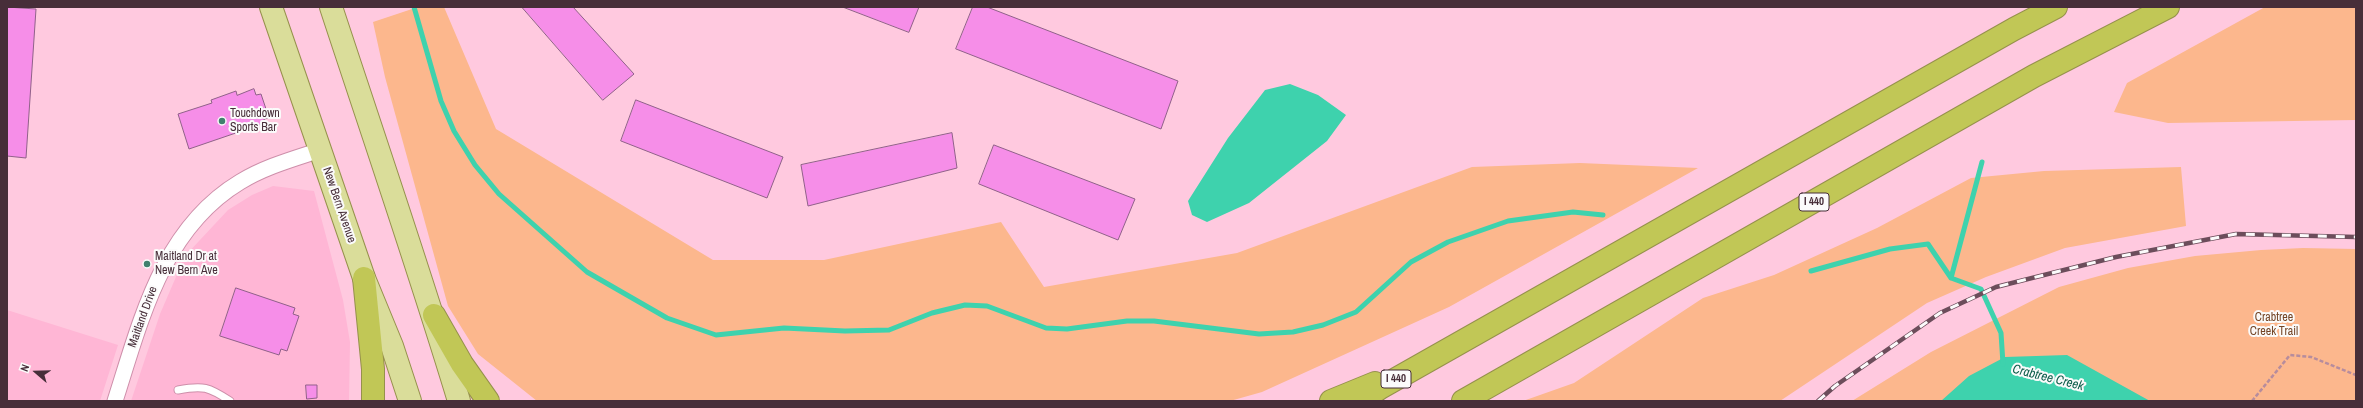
<!DOCTYPE html>
<html>
<head>
<meta charset="utf-8">
<style>
	body { margin:0 }
	#map { position:relative; width:2363px; height:408px; overflow:hidden; background:#ffc9df; font-family:"Archivo Narrow",sans-serif }
	canvas { display:block }
	.frame { position:absolute; inset:0; border:8px solid #472e39; pointer-events:none }
	.north { position:absolute; left:16px; top:352px; width:40px; height:40px; -webkit-text-stroke:3px #fbfbfb; paint-order:stroke; rotate:290deg; font-size:11px; font-weight:700; line-height:16px; text-align:center; color:#472e39 }
	.north::after { content:''; display:block; margin:auto; width:14px; height:18px; background:#472e39; clip-path:polygon(50% 0,100% 100%,50% 72%,0 100%) }
</style>
</head>
<body>
<div id="map">
<canvas width="2363" height="408"></canvas>
<div class="frame"></div>
<div class="north">N</div>
</div>
<script>
const c = document.querySelector('canvas').getContext('2d');
c.lineJoin = 'round';
function fillPath(path, color) { c.fillStyle = color; c.fill(path, 'evenodd'); }
function strokePath(path, color, width, dash) { c.strokeStyle = color; c.lineWidth = width; c.lineCap = dash ? 'butt' : 'round'; c.setLineDash(dash || []); c.stroke(path); }
function label(font, color, halo, rows, align = 'center') {
  c.font = font + ' "Archivo Narrow",sans-serif'; c.lineWidth = 4; c.setLineDash([]); c.textBaseline = 'middle'; c.strokeStyle = halo; c.fillStyle = color; for (const [text, x, y, turn = 0] of rows) {
    c.save(); c.translate(x, y); c.rotate((+turn || 0) * Math.PI / 180); c.textAlign = isNaN(turn) ? turn : align; if (halo) c.strokeText(text, 0, 0); c.fillText(text, 0, 0); c.restore();
  }
}
const built = new Path2D(`
	M273,186L314,191L343,300L350,342L349,400L131,401L160,314L185,256L228,210L252,195Z
	M7,310L118,345L100,401H7Z`);
const green = new Path2D(`
	M418,7H444L496,129L713,260H824L1001,222L1044,287L1237,253L1472,167L1580,163L1698,168L1449,307L1262,392L1230,401H537L478,354L448,306L385,77L373,22Z
	M2265,7H2356V120L2168,123L2114,112L2127,83Z
	M2181,167L2186,226L2065,248L1986,277L1927,303L1780,401H1523L1574,383L1703,298L1774,275L1877,228L1971,178L2044,171Z
	M2303,248L2356,249V401H1852L1931,352L2059,287L2128,268L2195,256L2261,250Z`);
const water = new Path2D(`
	M1290,84L1318,95L1346,115L1327,141L1249,203L1207,222L1192,215L1188,201L1228,138L1265,90Z
	M2067,355L2150,401H1941L1969,376L2005,357Z`);
const stream = new Path2D(`
	M414,7L441,101L454,131L475,165L499,194L587,272L667,318L716,335L784,328L845,331L889,330L932,313L965,305L987,306L1046,328L1067,329L1127,321H1154L1259,334L1293,332L1323,325L1356,312L1411,262L1448,242L1508,221L1573,212L1603,215
	M1811,271L1890,249L1928,244L1951,278L1981,289L2001,333L2003,364
	M1951,278L1982,162`);
const building = new Path2D(`
	M7,7L36,9L26,158L7,156Z
	M522,7H573L634,74L603,100Z
	M843,7H919L909,32Z
	M973,7H987L1178,81L1161,129L956,49Z
	M254,89L256,95L261,94L269,118L264,119L265,123L189,149L178,114L212,103L211,100L236,91L237,95Z
	M636,100L783,157L767,198L621,141Z
	M952,133L957,168L808,206L801,165Z
	M994,145L1135,199L1118,240L979,184Z
	M236,288L295,308L293,314L299,316L287,351L281,349L279,355L220,336Z
	M306,385H317V398L307,399Z`);
const path = new Path2D(`
	M2252,401L2290,355L2311,357L2356,375`);
const lane = new Path2D(`
	M178,390C203,385 209,387 230,401`);
const street = new Path2D(`
	M115,401C141,320 162,229 240,182C264,167 293,159 320,150`);
const primary = new Path2D(`
	M271,7L364,278L392,346L410,401
	M331,7C374,138 419,269 459,401`);
const highway = new Path2D(`
	M364,278L373,369V401
	M434,315L462,364L488,401
	M1331,401L1375,383
	M1361,401L1380,388L2014,29L2056,7
	M1463,401L2034,76L2168,7`);
const rail = new Path2D(`
	M1818,401L1835,386L1940,313L1996,287L2116,257L2236,234L2356,237`);
const markers = [
	[222,121,4,"#41806e"],
	[147,264,4,"#41806e"]
];
const shields = [
	[1814,202,30],
	[1396,379,30]
];
const shieldNames = [
	["I 440",1814,202],
	["I 440",1396,379]
];
const poiNames = [
	["Touchdown",230,114],
	["Sports Bar",230,128],
	["Maitland Dr at",155,257],
	["New Bern Ave",155,271]
];
const streetNames = [
	["New Bern Avenue",339,205,71],
	["Maitland Drive",143,317,-70]
];
const parkNames = [
	["Crabtree",2274,318],
	["Creek Trail",2274,332]
];
const waterNames = [
	["Crabtree Creek",2048,378,14]
];
fillPath(built, '#ffb6d5');
fillPath(green, '#fcb78d');
fillPath(water, '#3ed2ad');
strokePath(stream, '#3ed2ad', 5);
fillPath(building, '#f68ee8');
strokePath(building, '#906189', 1);
strokePath(lane, '#ce8faa', 9);
strokePath(street, '#ce8faa', 17);
strokePath(primary, '#96914c', 24);
strokePath(highway, '#96914c', 24);
strokePath(path, '#b68c9d', 2.5, [4, 2]);
strokePath(lane, '#fff', 7);
strokePath(street, '#fff', 15);
strokePath(primary, '#dadd9a', 22);
strokePath(highway, '#c1c756', 22);
strokePath(rail, '#6c4d5b', 4.5);
strokePath(rail, '#fbfbfb', 3, [9]);
for (const [x, y, r, color] of markers) { const dot = new Path2D(); dot.arc(x, y, r, 0, 2 * Math.PI); c.fillStyle = color; c.fill(dot); strokePath(dot, '#fbfbfb', 1.5); }
for (const [x, y, w] of shields) { const box = new Path2D(); box.roundRect(x - w / 2, y - 9, w, 18, 3); c.fillStyle = '#fbfbfb'; c.fill(box); strokePath(box, '#472e39', 1); }
label('bold 11px', '#472e39', null, shieldNames);
label('12px', '#472e39', '#fbfbfb', poiNames, 'left');
label('12px', '#472e39', '#fbfbfb', streetNames);
label('12px', '#734425', '#fbfbfb', parkNames);
label('italic 13px', '#0d5e4b', '#fbfbfb', waterNames);
</script>
</body>
</html>
